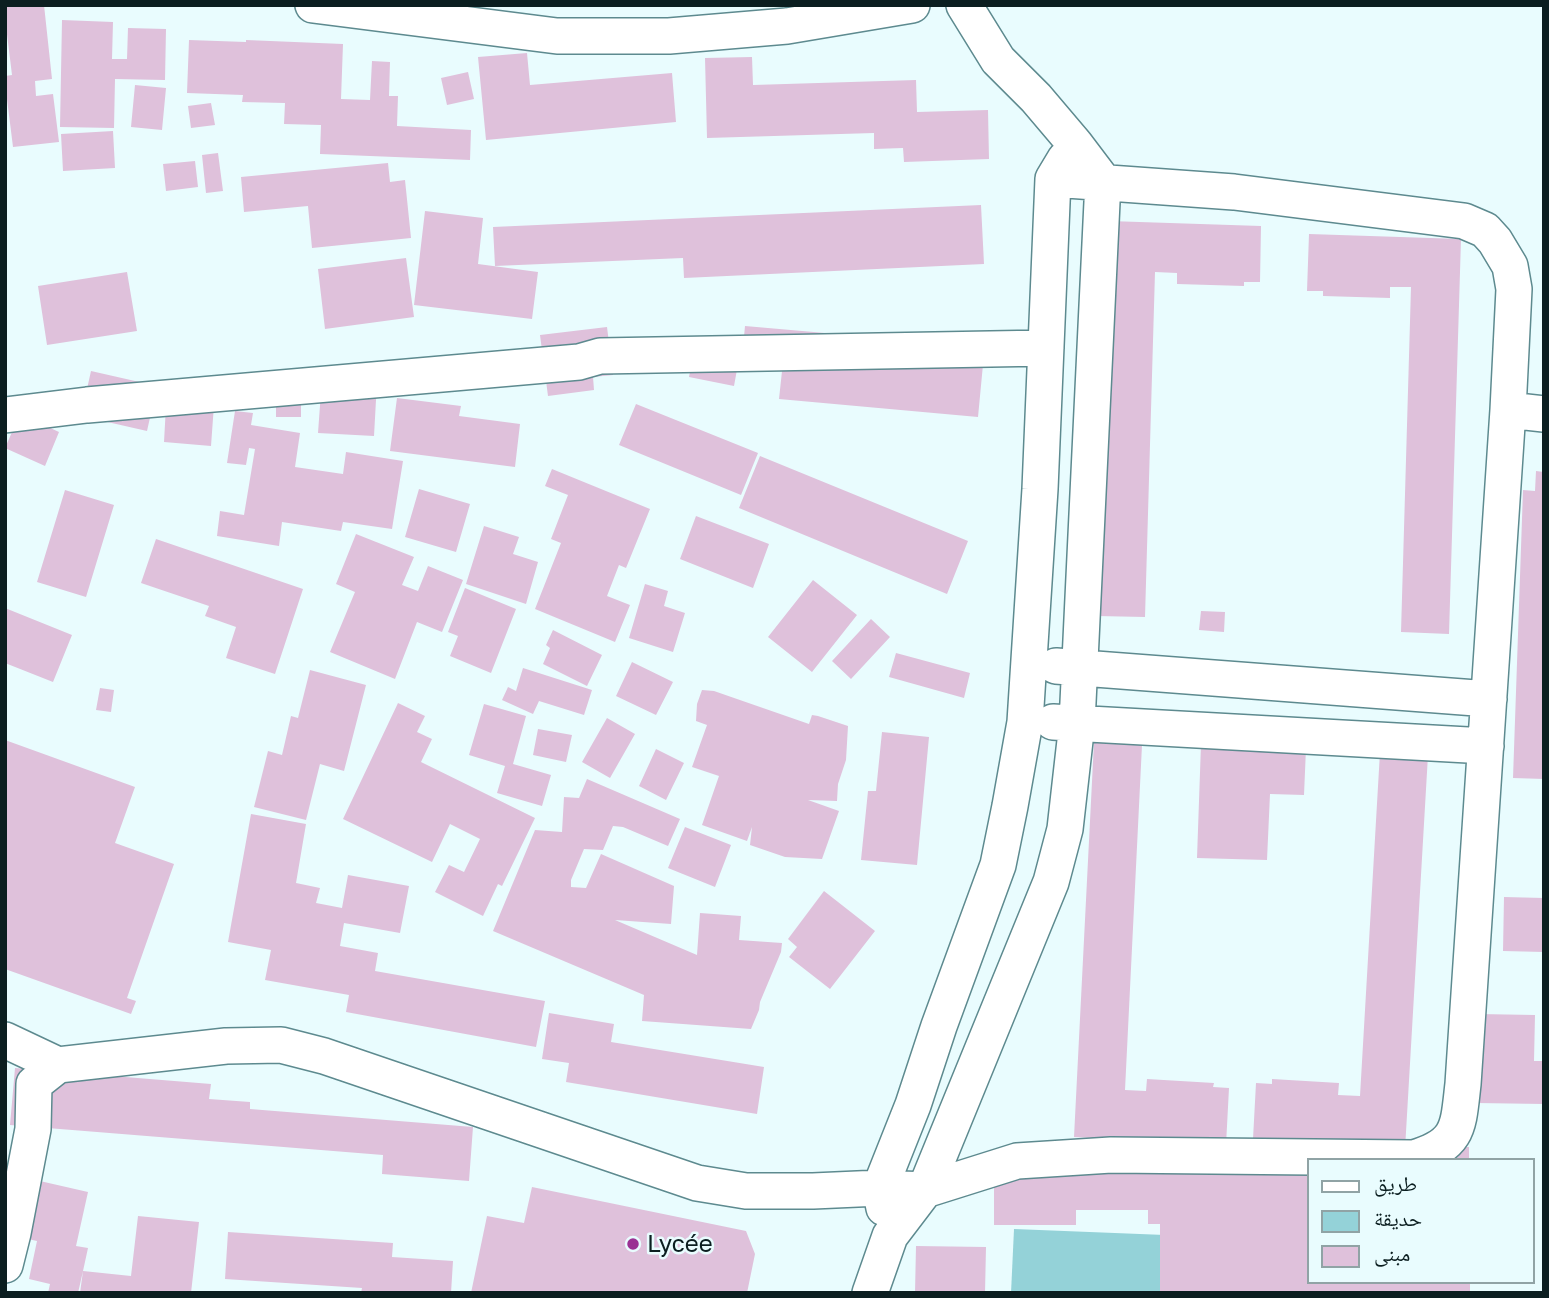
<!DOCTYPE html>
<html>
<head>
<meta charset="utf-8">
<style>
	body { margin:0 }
	#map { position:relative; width:1549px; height:1298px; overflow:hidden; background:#e9fcfe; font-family:"Golos Text","Noto Naskh Arabic",sans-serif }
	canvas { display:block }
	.frame { position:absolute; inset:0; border:7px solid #0b1e20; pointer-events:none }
	.legend { position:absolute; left:1307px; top:1158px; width:228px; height:126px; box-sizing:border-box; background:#e9fcfe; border:2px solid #90a3a5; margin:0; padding:9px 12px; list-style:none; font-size:21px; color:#0b1e20 }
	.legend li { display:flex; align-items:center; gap:14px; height:35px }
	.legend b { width:35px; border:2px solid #90a3a5 }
</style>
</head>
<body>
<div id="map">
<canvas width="1549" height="1298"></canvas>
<div class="frame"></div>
<ul class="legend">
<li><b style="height:9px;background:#fff"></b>طريق</li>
<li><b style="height:19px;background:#94d2d8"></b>حديقة</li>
<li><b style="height:19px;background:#dfc1db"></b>مبنى</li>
</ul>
</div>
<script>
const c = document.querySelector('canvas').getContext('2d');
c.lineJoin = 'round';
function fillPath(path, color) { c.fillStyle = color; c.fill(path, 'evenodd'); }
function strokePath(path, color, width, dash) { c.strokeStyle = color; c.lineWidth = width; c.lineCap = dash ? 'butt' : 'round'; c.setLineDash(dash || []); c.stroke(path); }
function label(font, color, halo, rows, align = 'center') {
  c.font = font + ' "Golos Text",sans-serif'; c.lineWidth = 5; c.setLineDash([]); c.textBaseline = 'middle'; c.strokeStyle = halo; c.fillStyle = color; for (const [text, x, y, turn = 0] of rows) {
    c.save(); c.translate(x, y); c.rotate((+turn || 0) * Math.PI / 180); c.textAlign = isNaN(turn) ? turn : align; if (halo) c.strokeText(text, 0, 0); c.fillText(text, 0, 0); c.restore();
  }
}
const green = new Path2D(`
	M1014,1229L1165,1235L1164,1293H1011Z`);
const building = new Path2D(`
	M5,5H44L52,79L35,81L36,96L53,94L59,142L13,147L5,83V76L12,75L5,18Z
	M62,20L113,22L112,59H127L128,28L166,29L165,80L115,79L114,128L60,127Z
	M189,40L246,42V40L343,44L341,99L370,100L372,61L390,62L389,96H398L397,126L471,130L470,160L320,154L321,125L284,124L285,103L242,102L243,95L187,93Z
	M527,53L530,85L672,73L676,122L486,140L478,57Z
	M752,57L753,85L916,80L917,112L988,110L989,159L904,162L903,148L874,149V133L707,138L705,58Z
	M468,72L474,99L447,105L441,78Z
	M135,85L166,88L162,130L131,127Z
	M211,103L215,125L191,128L188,106Z
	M113,131L115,168L63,171L61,134Z
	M218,153L223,191L206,193L202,155Z
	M195,161L198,187L166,191L163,164Z
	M388,163L390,182L405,180L411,238L312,248L308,206L244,212L241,177Z
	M981,205L984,264L684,278L683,258L495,266L493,227Z
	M425,211L483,218L478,264L538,272L532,319L414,305Z
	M1109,221L1261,226L1260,282H1244V286L1177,284V273L1155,272L1145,617L1097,616Z
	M1309,234L1461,239L1449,634L1401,632L1411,287H1390V298L1323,296V291H1307Z
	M406,258L414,317L325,329L318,269Z
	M127,272L137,331L47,345L38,286Z
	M745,326L825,333L823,356L984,354L978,417L779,399L783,362L742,358Z
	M607,327L613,375L593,377L594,390L548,396L540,335Z
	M695,344L740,353L734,386L689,377Z
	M91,371L157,386L147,431L81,416Z
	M322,378L377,382L374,436L318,433Z
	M167,388L215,391L211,446L164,442Z
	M276,394H301V417H276Z
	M397,398L461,406L459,416L520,424L515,467L390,451Z
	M636,404L758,453L741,495L619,445Z
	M235,411L253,413L251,425L300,433L295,467L343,474L346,452L403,461L392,529L343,522L341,531L282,522L279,546L217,536L220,511L244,515L255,449L249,448L246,465L227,463Z
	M20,414L59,432L45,466L5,448Z
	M760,456L968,541L947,594L739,508Z
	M552,469L650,509L626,568L619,565L607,596L630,605L615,642L535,609L561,543L551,539L568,495L545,486Z
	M1536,471L1544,472V779L1513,778L1523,490L1535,491Z
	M419,489L470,504L456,552L405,537Z
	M65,490L114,505L86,597L37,582Z
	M696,516L769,544L753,588L680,559Z
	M484,526L519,537L513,554L538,562L526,604L466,584Z
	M356,534L414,557L402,585L418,591L428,566L463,580L442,632L417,622L395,679L330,652L355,592L336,584Z
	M156,539L303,589L275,674L226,658L236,627L205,616L209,606L141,583Z
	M813,580L857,615L812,672L768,637Z
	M645,584L668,591L664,606L685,613L673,652L629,638Z
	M465,588L516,609L491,673L450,656L458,636L448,632Z
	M5,608L72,635L53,682L5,663Z
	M1201,611L1225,612L1224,632L1199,630Z
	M871,619L890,637L851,679L832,661Z
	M553,630L602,655L587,686L543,664L550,648L546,645Z
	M896,653L970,673L964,698L889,677Z
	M632,662L673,682L656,715L616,696Z
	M523,668L592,690L584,715L539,701L533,714L502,700L508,687L516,691Z
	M310,670L366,685L344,771L320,764L306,820L254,807L268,751L282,755L291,716L298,718Z
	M100,688L114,690L111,712L96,710Z
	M702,690L714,691L809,724L812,715L818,716L848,726L846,760L838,784L837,801L808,800L839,811L822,859L785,857L750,845L752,827L747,841L702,825L719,776L692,767L707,725L696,721L697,704Z
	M398,703L425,716L417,732L432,739L421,762L535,818L502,886L498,884L483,916L435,892L449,865L464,872L480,839L450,824L432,862L343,819Z
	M484,704L526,716L513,764L551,775L542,806L497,793L505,766L469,755Z
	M607,718L635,734L610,778L582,762Z
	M538,729L572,735L566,762L533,755Z
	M882,732L929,737L917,865L861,860L868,791H876Z
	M5,740L135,787L115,843L174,864L127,998L136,1001L131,1014L5,969Z
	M1094,742L1142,745L1125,1090L1146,1091L1147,1079L1214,1083L1213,1087L1229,1088L1226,1145L1074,1137Z
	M1201,744L1306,748L1304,795L1270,794L1267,860L1197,858Z
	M656,749L684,763L666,800L639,786Z
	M1380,752L1428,755L1405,1149L1253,1139L1256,1083L1272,1084V1079L1339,1083L1338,1095L1360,1096Z
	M587,779L680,819L668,846L623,827L613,826L603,850L584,849L571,880V887L586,888L601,854L674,886L671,924L615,920L697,955L700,913L741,916L739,940L782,943L781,952L760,1002L759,1010L751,1029L642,1021L644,995L493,931L535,830L562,832L564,797L579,798Z
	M251,814L306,824L296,883L320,888L316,903L342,908L348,875L409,886L400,933L344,923L340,946L378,953L375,971L545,1001L536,1047L346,1012L349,995L265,980L271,950L228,942Z
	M685,827L731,845L715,887L668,868Z
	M824,891L875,931L830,989L789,957L797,947L788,939Z
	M1504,897L1544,898V952L1503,951Z
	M549,1013L614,1024L611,1042L764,1067L757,1114L566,1082L569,1063L542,1059Z
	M1478,1014L1535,1015L1534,1061H1544V1104L1476,1103Z
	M15,1068L211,1084L209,1099L250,1102V1109L473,1127L469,1181L382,1174L383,1155L10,1125Z
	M1425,1147H1469V1160H1425Z
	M994,1160L1309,1167V1282H1470V1293H1160V1224H1148V1210H1076V1225H994Z
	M18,1176L88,1192L76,1246L88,1248L83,1271L131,1276L138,1216L199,1222L191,1293H80L83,1271L78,1293H48L50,1284L29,1279L37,1241L5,1234Z
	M532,1187L746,1231L755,1254L747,1293H471L487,1216L524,1223Z
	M228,1232L393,1243L392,1257L453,1261L451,1293H361L362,1288L225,1279Z
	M916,1246L986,1247L985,1293H915Z`);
const street = new Path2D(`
	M313,5L557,36H669L787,26L912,5
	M1508,410L1544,414
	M5,415L87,405L579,362L600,356L1046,348
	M1056,666L1489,699
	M1053,722L1486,746
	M5,1040L58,1065
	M884,1208L880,1188L913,1105L939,1026L998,865L1010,806L1025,722L1040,489L1053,179L1065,159
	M5,1265L13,1233L33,1129L34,1084L58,1065L226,1046L281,1045L324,1056L697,1183L746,1191H813L880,1188L925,1190L1017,1161L1111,1155L1414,1158C1460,1144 1458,1127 1463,1084L1508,410L1514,289L1510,266L1495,241L1485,230L1464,221L1234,192L1053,179
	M870,1293L890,1236L925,1190L1051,882L1065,829L1077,723L1103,181L1075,144L1036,98L998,60L964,5`);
const markers = [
	[633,1244,7,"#9a3193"]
];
const poiNames = [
	["Lycée",647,1244]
];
fillPath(green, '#94d2d8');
fillPath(building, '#dfc1db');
strokePath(street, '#5d8a8f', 38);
strokePath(street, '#fff', 35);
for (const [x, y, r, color] of markers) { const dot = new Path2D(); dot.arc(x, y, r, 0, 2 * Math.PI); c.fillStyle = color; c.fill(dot); strokePath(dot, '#e9fcfe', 2.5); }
label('24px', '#0b1e20', '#e9fcfe', poiNames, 'left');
</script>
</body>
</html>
